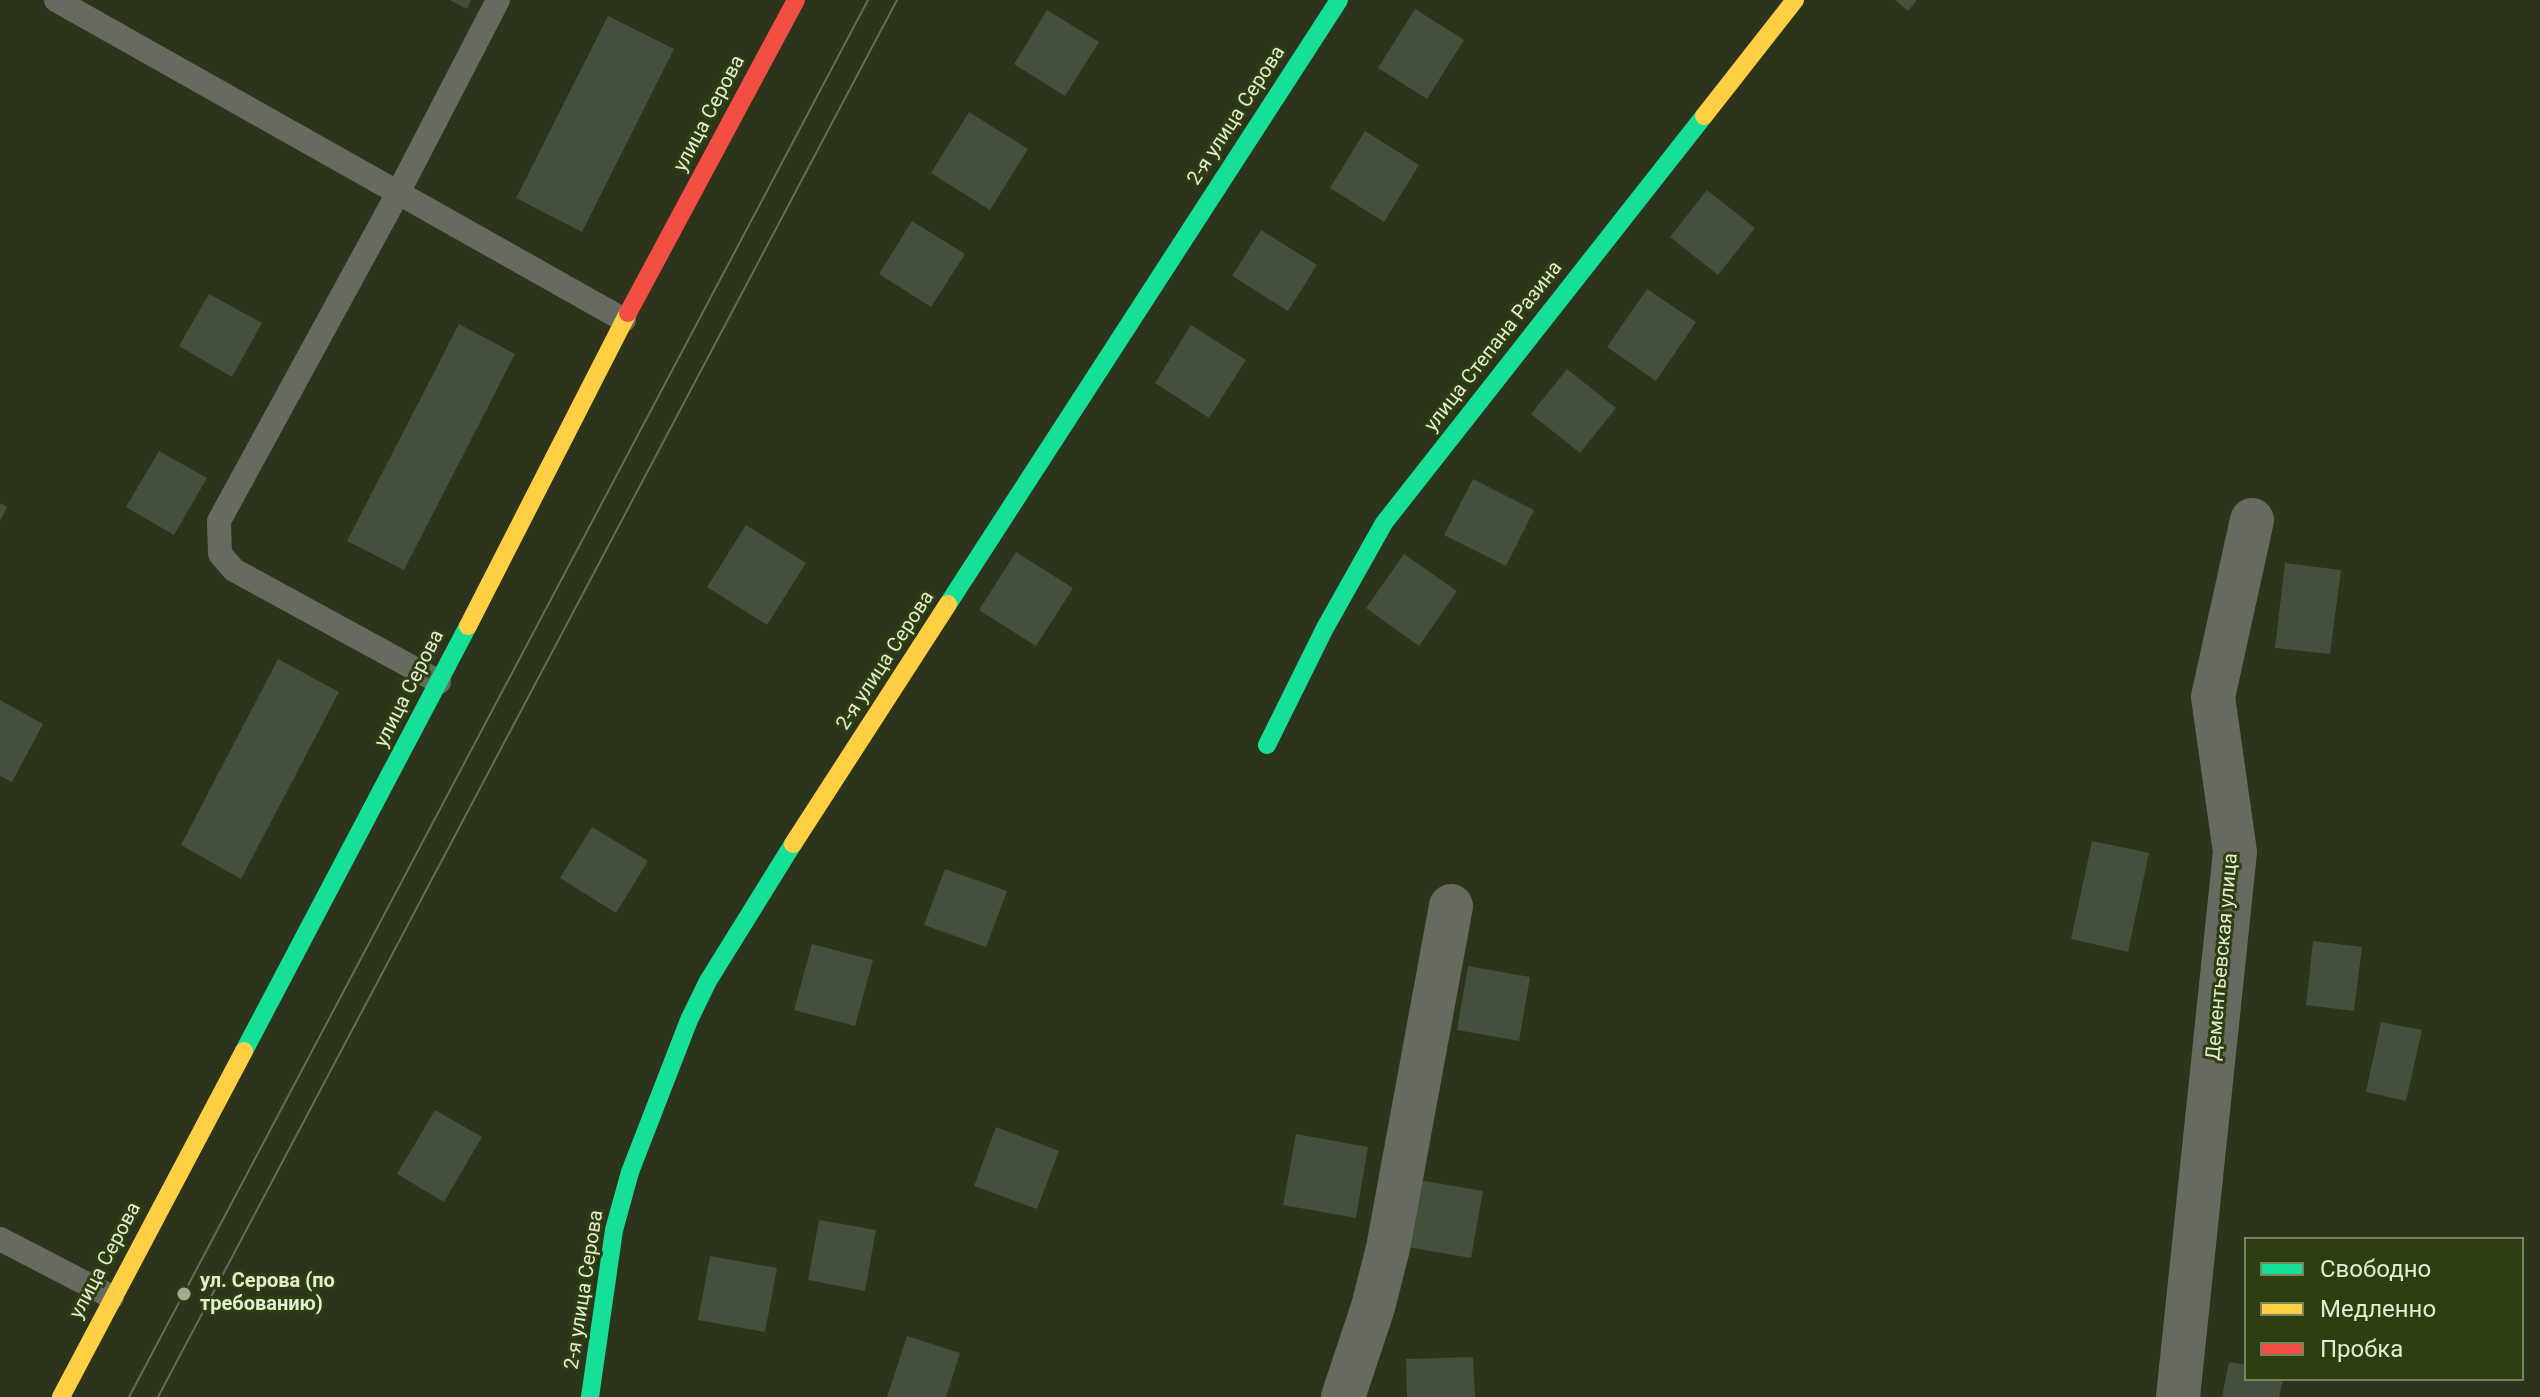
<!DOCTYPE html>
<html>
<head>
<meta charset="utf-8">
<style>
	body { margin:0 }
	#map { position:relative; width:2540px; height:1397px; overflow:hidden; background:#2c341c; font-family:Roboto,sans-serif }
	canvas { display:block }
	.legend { position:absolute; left:2244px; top:1237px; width:280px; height:144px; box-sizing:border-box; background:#2f3e11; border:2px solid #77845f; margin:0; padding:10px 14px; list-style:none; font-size:24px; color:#e2edd3 }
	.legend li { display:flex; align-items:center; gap:16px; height:40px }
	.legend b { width:40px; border:2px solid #77845f }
</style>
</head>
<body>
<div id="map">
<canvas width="2540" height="1397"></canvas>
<ul class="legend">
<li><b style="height:10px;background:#16e098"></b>Свободно</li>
<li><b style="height:10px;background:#ffcf43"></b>Медленно</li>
<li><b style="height:10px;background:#f24e42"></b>Пробка</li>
</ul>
</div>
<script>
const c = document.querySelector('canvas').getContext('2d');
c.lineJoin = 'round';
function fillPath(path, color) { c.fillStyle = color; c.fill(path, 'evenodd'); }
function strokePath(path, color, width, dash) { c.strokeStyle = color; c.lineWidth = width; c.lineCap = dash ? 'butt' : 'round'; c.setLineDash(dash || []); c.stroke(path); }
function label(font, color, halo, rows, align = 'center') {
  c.font = font + ' Roboto,sans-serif'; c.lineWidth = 6; c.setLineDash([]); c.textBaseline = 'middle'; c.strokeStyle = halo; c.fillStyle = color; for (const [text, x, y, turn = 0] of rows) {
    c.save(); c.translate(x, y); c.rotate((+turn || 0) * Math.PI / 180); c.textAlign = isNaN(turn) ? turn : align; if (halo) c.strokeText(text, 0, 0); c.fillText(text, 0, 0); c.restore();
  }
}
const building = new Path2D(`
	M450,0H471L467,9Z
	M1895,0H1917L1908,11Z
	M1415,9L1464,40L1427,99L1378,68Z
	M1047,10L1099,42L1065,96L1014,64Z
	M608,16L674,49L582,232L516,198Z
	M969,112L1028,149L990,210L931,173Z
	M1365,131L1419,165L1384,222L1330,188Z
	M1707,190L1755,228L1718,275L1670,237Z
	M912,221L965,254L931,307L879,274Z
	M1261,230L1317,265L1288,311L1232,276Z
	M1647,289L1696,322L1656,381L1607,347Z
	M209,294L262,323L232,377L179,346Z
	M459,324L515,354L404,570L347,541Z
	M1191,325L1246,360L1209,418L1155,383Z
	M1567,369L1616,408L1580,453L1531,414Z
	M159,451L207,478L174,535L126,507Z
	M1473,479L1534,510L1506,566L1444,535Z
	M0,503L7,507L0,521Z
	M746,525L806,563L767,625L707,587Z
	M1016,552L1073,588L1036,646L979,610Z
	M1404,554L1457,591L1419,646L1366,608Z
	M2285,563L2341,570L2330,654L2275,648Z
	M278,659L339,692L241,879L181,845Z
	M0,700L43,724L12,782L0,776Z
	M592,827L648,861L616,913L560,878Z
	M2092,841L2149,853L2128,952L2071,939Z
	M945,869L1007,891L986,947L924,925Z
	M2313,941L2362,947L2354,1011L2306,1005Z
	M812,944L873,960L855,1026L794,1010Z
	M1468,966L1530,977L1519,1041L1457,1030Z
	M2381,1022L2422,1030L2406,1101L2366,1092Z
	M435,1110L482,1137L444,1202L397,1174Z
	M996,1127L1059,1151L1037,1209L974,1186Z
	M1296,1134L1368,1147L1356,1218L1283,1205Z
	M1419,1180L1483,1191L1471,1258L1408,1247Z
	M819,1220L876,1230L865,1291L808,1280Z
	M710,1256L777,1268L765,1332L698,1320Z
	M907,1336L960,1353L946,1397H887Z
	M1473,1357L1475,1397H1407L1406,1359Z
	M2229,1362L2246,1365V1379H2283L2279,1397H2222Z`);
const lane = new Path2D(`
	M56,0L624,320
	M439,682L234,570L220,554L219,521L398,193L498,0
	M0,1239L112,1297`);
const street = new Path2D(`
	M1343,1397L1373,1307L1388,1248L1451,906
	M2178,1397L2235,852L2213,697L2252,520`);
const fast = new Path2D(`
	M948,604L1339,0
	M1267,745L1325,628L1384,523L1704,116
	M244,1051L468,626
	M590,1397L614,1230L630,1172L689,1020L708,981L793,844`);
const slow = new Path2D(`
	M1704,116L1795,0
	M468,626L628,313
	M793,844L948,604
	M61,1397L244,1051`);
const jam = new Path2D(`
	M628,313L796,0`);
const tram = new Path2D(`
	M129,1397L868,0
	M158,1397L897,0`);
const markers = [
	[184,1294,8,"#a2ac93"]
];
const streetNames = [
	["улица Серова",710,114,-62],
	["2-я улица Серова",1237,116,-57],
	["улица Степана Разина",1494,347,-52],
	["2-я улица Серова",886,661,-57],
	["улица Серова",410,689,-63],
	["Дементьевская улица",2223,957,-85],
	["улица Серова",106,1261,-62],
	["2-я улица Серова",585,1290,-81]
];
const poiNames = [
	["ул. Серова (по",200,1282],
	["требованию)",200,1305]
];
fillPath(building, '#444f3d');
strokePath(lane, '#676a60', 24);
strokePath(street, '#676a60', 44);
strokePath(fast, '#16e098', 18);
strokePath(slow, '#ffcf43', 18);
strokePath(jam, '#f24e42', 18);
strokePath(tram, '#656b5c', 2);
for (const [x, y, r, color] of markers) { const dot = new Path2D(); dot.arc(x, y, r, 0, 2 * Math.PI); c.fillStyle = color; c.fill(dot); strokePath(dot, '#2f3e11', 3); }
label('20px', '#e2edd3', '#2f3e11', streetNames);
label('bold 20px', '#e2edd3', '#2f3e11', poiNames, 'left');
</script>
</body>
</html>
